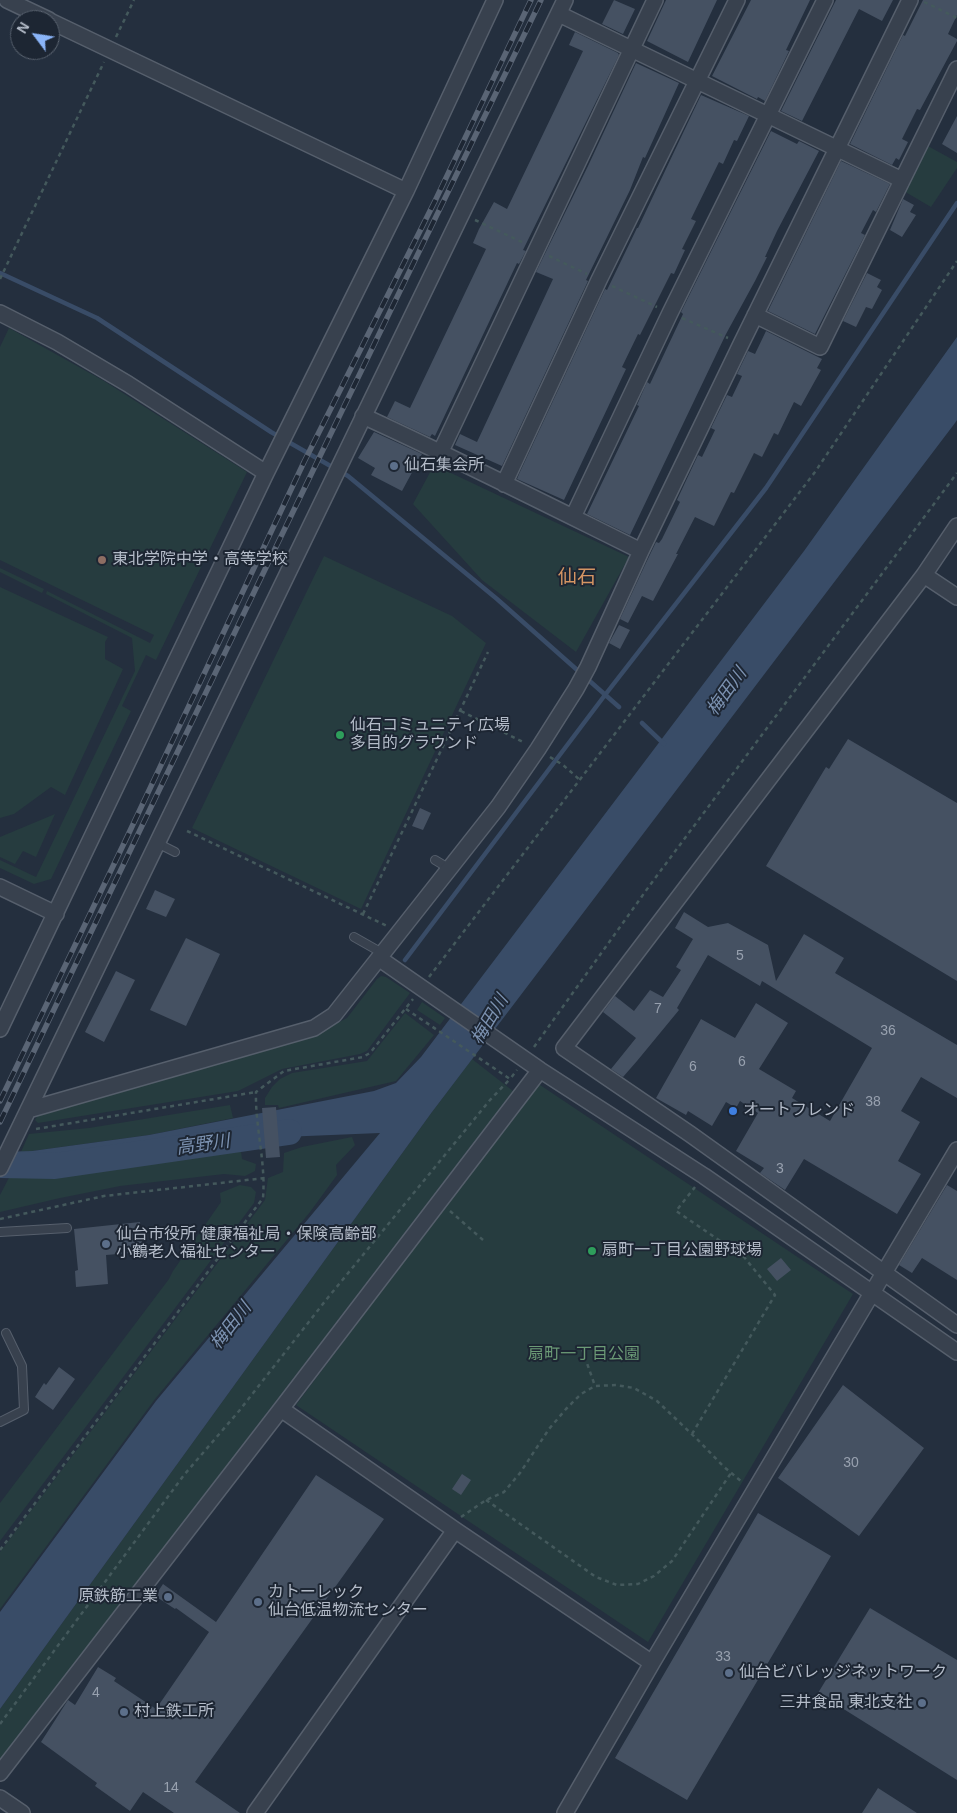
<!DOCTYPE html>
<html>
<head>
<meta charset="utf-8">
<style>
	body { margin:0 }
	#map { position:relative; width:957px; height:1813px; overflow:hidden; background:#242f3e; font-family:Arial,sans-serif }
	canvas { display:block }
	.north { position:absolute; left:10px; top:10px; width:50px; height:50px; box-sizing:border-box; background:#1d2633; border:1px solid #59626f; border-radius:50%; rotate:301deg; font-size:14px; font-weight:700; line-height:20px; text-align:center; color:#b4bcc9 }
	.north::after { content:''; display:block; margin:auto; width:18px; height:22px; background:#8ab4f8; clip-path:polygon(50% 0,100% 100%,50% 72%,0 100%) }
</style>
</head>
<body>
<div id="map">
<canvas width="957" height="1813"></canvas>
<div class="north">N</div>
</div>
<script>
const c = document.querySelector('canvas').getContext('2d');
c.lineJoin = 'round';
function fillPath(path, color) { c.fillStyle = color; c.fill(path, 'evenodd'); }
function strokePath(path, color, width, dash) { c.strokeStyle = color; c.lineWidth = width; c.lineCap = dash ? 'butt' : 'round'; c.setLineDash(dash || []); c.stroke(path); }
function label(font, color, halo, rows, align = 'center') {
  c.font = font + ' Arial,"Noto Sans JP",sans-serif'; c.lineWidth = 4; c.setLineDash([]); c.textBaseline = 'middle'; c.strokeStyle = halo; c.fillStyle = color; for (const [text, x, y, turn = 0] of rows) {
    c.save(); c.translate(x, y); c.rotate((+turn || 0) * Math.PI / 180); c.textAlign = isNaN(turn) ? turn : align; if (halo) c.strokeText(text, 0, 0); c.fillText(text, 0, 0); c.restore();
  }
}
const green = new Path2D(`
	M926,145L957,162V168L931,207L902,190Z
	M9,328L104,381L247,472L156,660L146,655L122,706L131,711L51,879L34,884L0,868V860L36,877L135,671L132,638L46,594L47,591L150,643L154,635L0,560V347Z
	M434,465L629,557L576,652L482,580L413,504Z
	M324,556L452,616L486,643L361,909L192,828Z
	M0,568L44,589L42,593L0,572Z
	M0,587L108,637L105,642V659L123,669L65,795L51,787L14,814L0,818Z
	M55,814L36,857L23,851L15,864L0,857V837Z
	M381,976L386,977L410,993L367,1051L360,1054L282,1069L238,1091L38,1123L35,1120L39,1113L309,1038L347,1018L377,979Z
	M422,1002L445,1018L440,1025L417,1010Z
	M405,1013L434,1035L396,1081L279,1108L278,1105H265V1098L272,1087L280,1079L292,1073L367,1061Z
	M472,1059L513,1091L0,1762V1709L432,1112Z
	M537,1083L853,1294L648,1642L296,1405Z
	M230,1105L233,1118L149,1135L32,1151L21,1152L29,1134L89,1128Z
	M352,1137L355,1145L336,1165L337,1175L310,1212L155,1399L0,1609V1552L265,1200L268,1178L283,1172L284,1153L302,1147Z
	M240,1144L242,1159L256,1164L255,1171L245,1176L224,1174L120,1186L60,1198L0,1212V1195L14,1168H54Z
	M240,1185L251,1187L256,1192L254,1203L0,1541V1503L169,1279L173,1271L221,1202L220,1193Z`);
const water = new Path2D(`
	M957,337V420L955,423L432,1112L0,1709V1612L156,1401L380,1133L210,1140L63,1162L0,1164V1152L32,1151L149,1135L374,1091L396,1083L421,1057L804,551Z`);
const stream = new Path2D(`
	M0,273L97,318L271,432L348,476L497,599L619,707
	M642,723L664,744
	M405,960L605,695L766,488L957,203`);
const river = new Path2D(`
	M0,1165L55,1166L289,1132`);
const building = new Path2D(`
	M614,0L635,9L623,34L602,24Z
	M666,0H717L688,62L647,41Z
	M751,0H810L786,50L789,51L765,101L758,97L757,99L712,76Z
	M836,0H893L882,21L859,9L802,121L781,111Z
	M923,0H957V15L948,34L957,39V41L920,110L917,109L902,139L908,142L899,160L896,158L892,165L850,144L903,35L905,36Z
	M575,32L618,53L619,55L523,250L526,251L519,264L517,263L435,436L432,434L430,437L387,417L395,401L410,408L486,249L473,243L479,229L494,202L507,209L583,51L569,45Z
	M636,63L679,83L645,158L643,157L630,190L586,280L588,281L502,466L455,445L460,434L477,442L553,279L536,272L588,166Z
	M701,95L749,116L737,141L734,140L723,164L719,162L691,219L696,221L682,249L685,250L674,274L671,273L640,335L638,334L622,367L626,369L564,500L517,479L519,474L605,289L607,290L637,228H638Z
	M957,116V153L942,144Z
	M771,131L797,144L799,141L819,151L777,231L765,257H767L755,281L726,334L630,535L587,514L639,406L637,405L647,382L650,384L666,350L683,314L681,312Z
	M841,161L890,184L876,212L873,210L861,233L865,235L815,334L768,311Z
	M903,199L914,205L910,212L916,215L902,237L890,230Z
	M867,273L881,280L877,287L882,290L872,309L866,307L856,327L843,321Z
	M766,331L822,359L817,368L821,370L801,406L794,402L778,435L774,433L762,457L754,453L734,493L731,492L714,526L695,517L676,554H678L653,601L642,596L628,623L620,619L645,565L656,542L659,543L662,539L680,502L677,500L698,455L702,457L715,430L711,428L727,395L732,397L742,376L737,374L748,351L755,354Z
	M374,432L422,454L402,491L371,475L375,468L358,458Z
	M619,625L630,630L620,649L609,643Z
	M848,739L957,803V981L766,866L826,767L829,769Z
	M420,808L431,813L423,830L412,826Z
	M155,890L175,899L166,917L146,909Z
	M684,912L708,927L728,923L768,945L776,981L804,934L844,958L835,973L957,1045V1098L921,1077L901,1111L920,1122L898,1161L921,1174L897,1214L804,1159L785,1190L760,1173L764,1168L736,1151L758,1113L740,1101L736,1108L726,1102L712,1126L688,1111L686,1115L656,1098L701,1019L735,1038L756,1003L788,1023L759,1069L796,1091L792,1098L830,1121L872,1048L762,981L760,986L708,955L677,1008L679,1010L637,1061L623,1077L611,1069L636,1038L603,1012L615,996L634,1011L650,990L663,997L681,970L676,967L693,939L675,928Z
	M186,938L220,954L186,1026L150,1010Z
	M116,971L135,980L104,1042L85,1032Z
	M276,1107L280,1157L266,1158L262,1108Z
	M947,1185L957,1191V1280L922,1258L912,1273L899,1265Z
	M140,1222L143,1252L106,1255L108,1284L76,1287L75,1271L78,1270L74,1229Z
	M781,1258L791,1270L777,1281L767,1269Z
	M59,1367L75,1379L53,1410L35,1397L44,1383L46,1385Z
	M843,1385L924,1448L859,1536L778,1478Z
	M462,1474L471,1480L461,1495L452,1489Z
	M316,1475L384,1519L195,1782L240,1813H174L143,1792L130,1811L95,1786L97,1783L41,1742L68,1700L75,1705L98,1667L116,1678L114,1681L156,1709L209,1632L176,1608L175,1609L155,1596L163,1584L216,1622Z
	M758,1513L831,1556L687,1800L615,1758Z
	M870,1608L957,1660V1780L818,1693Z
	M878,1788L917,1813H862Z`);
const path = new Path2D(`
	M924,2L957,18
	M116,37L134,0
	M475,220L524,243
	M549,256L587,274
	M0,279L104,62
	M612,286L657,307
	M682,318L728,338
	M461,711L525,743
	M550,757L563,765L580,780
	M187,831L387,926
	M363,914L488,652
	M429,977L815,472L957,261
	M406,1009L510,1079L517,1070
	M534,1047L650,885L957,473
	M36,1129L256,1092
	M450,1211L483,1240
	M0,1219L104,1196L265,1178
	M582,1349L595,1386
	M692,1434L775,1295L744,1257L676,1211L695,1187
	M486,1500L596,1577L617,1585L638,1584L654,1576L672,1561L731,1473
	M461,1517L486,1500L504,1492L520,1473L549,1429L566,1409L581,1394L595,1386L616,1385L634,1388L657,1401L697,1439L723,1466L742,1482
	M0,1550L263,1198C266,1162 255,1127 256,1092L284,1071L363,1057L370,1053L413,999
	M0,1724L184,1475L239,1411L326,1300L490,1100L510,1079`);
const lane = new Path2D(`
	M157,843L175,852
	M435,860L450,869
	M354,937L384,954
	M0,1232L67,1228
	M0,1422L24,1410L22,1366L6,1333`);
const street = new Path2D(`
	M7,0L49,20
	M559,14L902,180
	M50,21L406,191
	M0,313L57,342L128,384L266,473
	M755,315L820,347L957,69
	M363,416C457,459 548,505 641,551
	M441,451L655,0
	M504,484L599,280L737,0
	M573,517L670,313L825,0
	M957,526L924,575L564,1048L690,1134L957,1325
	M924,575L957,597
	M0,887L56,914
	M380,959L540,1070L704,1176L957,1352
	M0,1029L266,473L406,191L495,0
	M28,1110L314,1028L334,1015L498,807L538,749L576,689L588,667L641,551L741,344L910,0
	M0,1168L565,0
	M281,1409L455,1530L652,1663L957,1150
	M0,1773L281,1409L540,1070
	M0,1798L22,1813
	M255,1813L455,1530
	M565,1813L652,1663`);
const rail = new Path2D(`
	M0,1101L128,835L304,462L435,201L531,0
	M0,1122L257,586L541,0`);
const markers = [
	[394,466,5,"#5c6f8a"],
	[102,560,5,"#8d6e63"],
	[340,735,5,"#2e9e5b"],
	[733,1111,5,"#3f7fe0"],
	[106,1244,5,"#5c6f8a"],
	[592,1251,5,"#2e9e5b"],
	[168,1597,5,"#5c6f8a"],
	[258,1602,5,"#5c6f8a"],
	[729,1673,5,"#5c6f8a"],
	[922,1703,5,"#5c6f8a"],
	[124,1712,5,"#5c6f8a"]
];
const numberNames = [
	["5",740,956],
	["7",658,1009],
	["36",888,1031],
	["6",742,1062],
	["6",693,1067],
	["38",873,1102],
	["3",780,1169],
	["30",851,1463],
	["33",723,1657],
	["4",96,1693],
	["14",171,1788]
];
const poiNames = [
	["仙石集会所",404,466],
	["東北学院中学・高等学校",112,560],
	["仙石コミュニティ広場",350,726],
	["多目的グラウンド",350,744],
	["オートフレンド",743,1111],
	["仙台市役所 健康福祉局・保険高齢部",116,1235],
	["小鶴老人福祉センター",116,1253],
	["扇町一丁目公園野球場",602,1251],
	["カトーレック",268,1593],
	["仙台低温物流センター",268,1611],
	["原鉄筋工業",158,1597,"right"],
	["仙台ビバレッジネットワーク",739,1673],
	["三井食品 東北支社",912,1703,"right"],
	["村上鉄工所",134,1712]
];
const parkNames = [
	["扇町一丁目公園",584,1355]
];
const waterNames = [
	["梅田川",727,692,-54],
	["梅田川",490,1020,-59],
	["高野川",203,1145,-8],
	["梅田川",231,1326,-52]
];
const quarterNames = [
	["仙石",577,578]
];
fillPath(green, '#263c3f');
fillPath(water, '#394c67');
strokePath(stream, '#394c67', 4.5);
strokePath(river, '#394c67', 26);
fillPath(building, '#455162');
strokePath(lane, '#565f6c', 10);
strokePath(street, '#565f6c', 18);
strokePath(path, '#44595c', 2.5, [4, 4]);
strokePath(lane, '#38414e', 8);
strokePath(street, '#38414e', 15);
strokePath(rail, '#5a6575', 5.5);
strokePath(rail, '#1d2633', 4, [11]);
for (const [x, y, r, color] of markers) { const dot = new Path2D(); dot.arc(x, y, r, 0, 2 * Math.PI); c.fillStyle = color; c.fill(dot); strokePath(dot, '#1d2633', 2); }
label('14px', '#98a1af', null, numberNames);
label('16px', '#b4bcc9', '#1d2633', poiNames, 'left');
label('16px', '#6b9a76', '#1d2633', parkNames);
label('italic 18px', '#7c92b1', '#1d2633', waterNames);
label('19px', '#d59563', '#1d2633', quarterNames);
</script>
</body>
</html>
